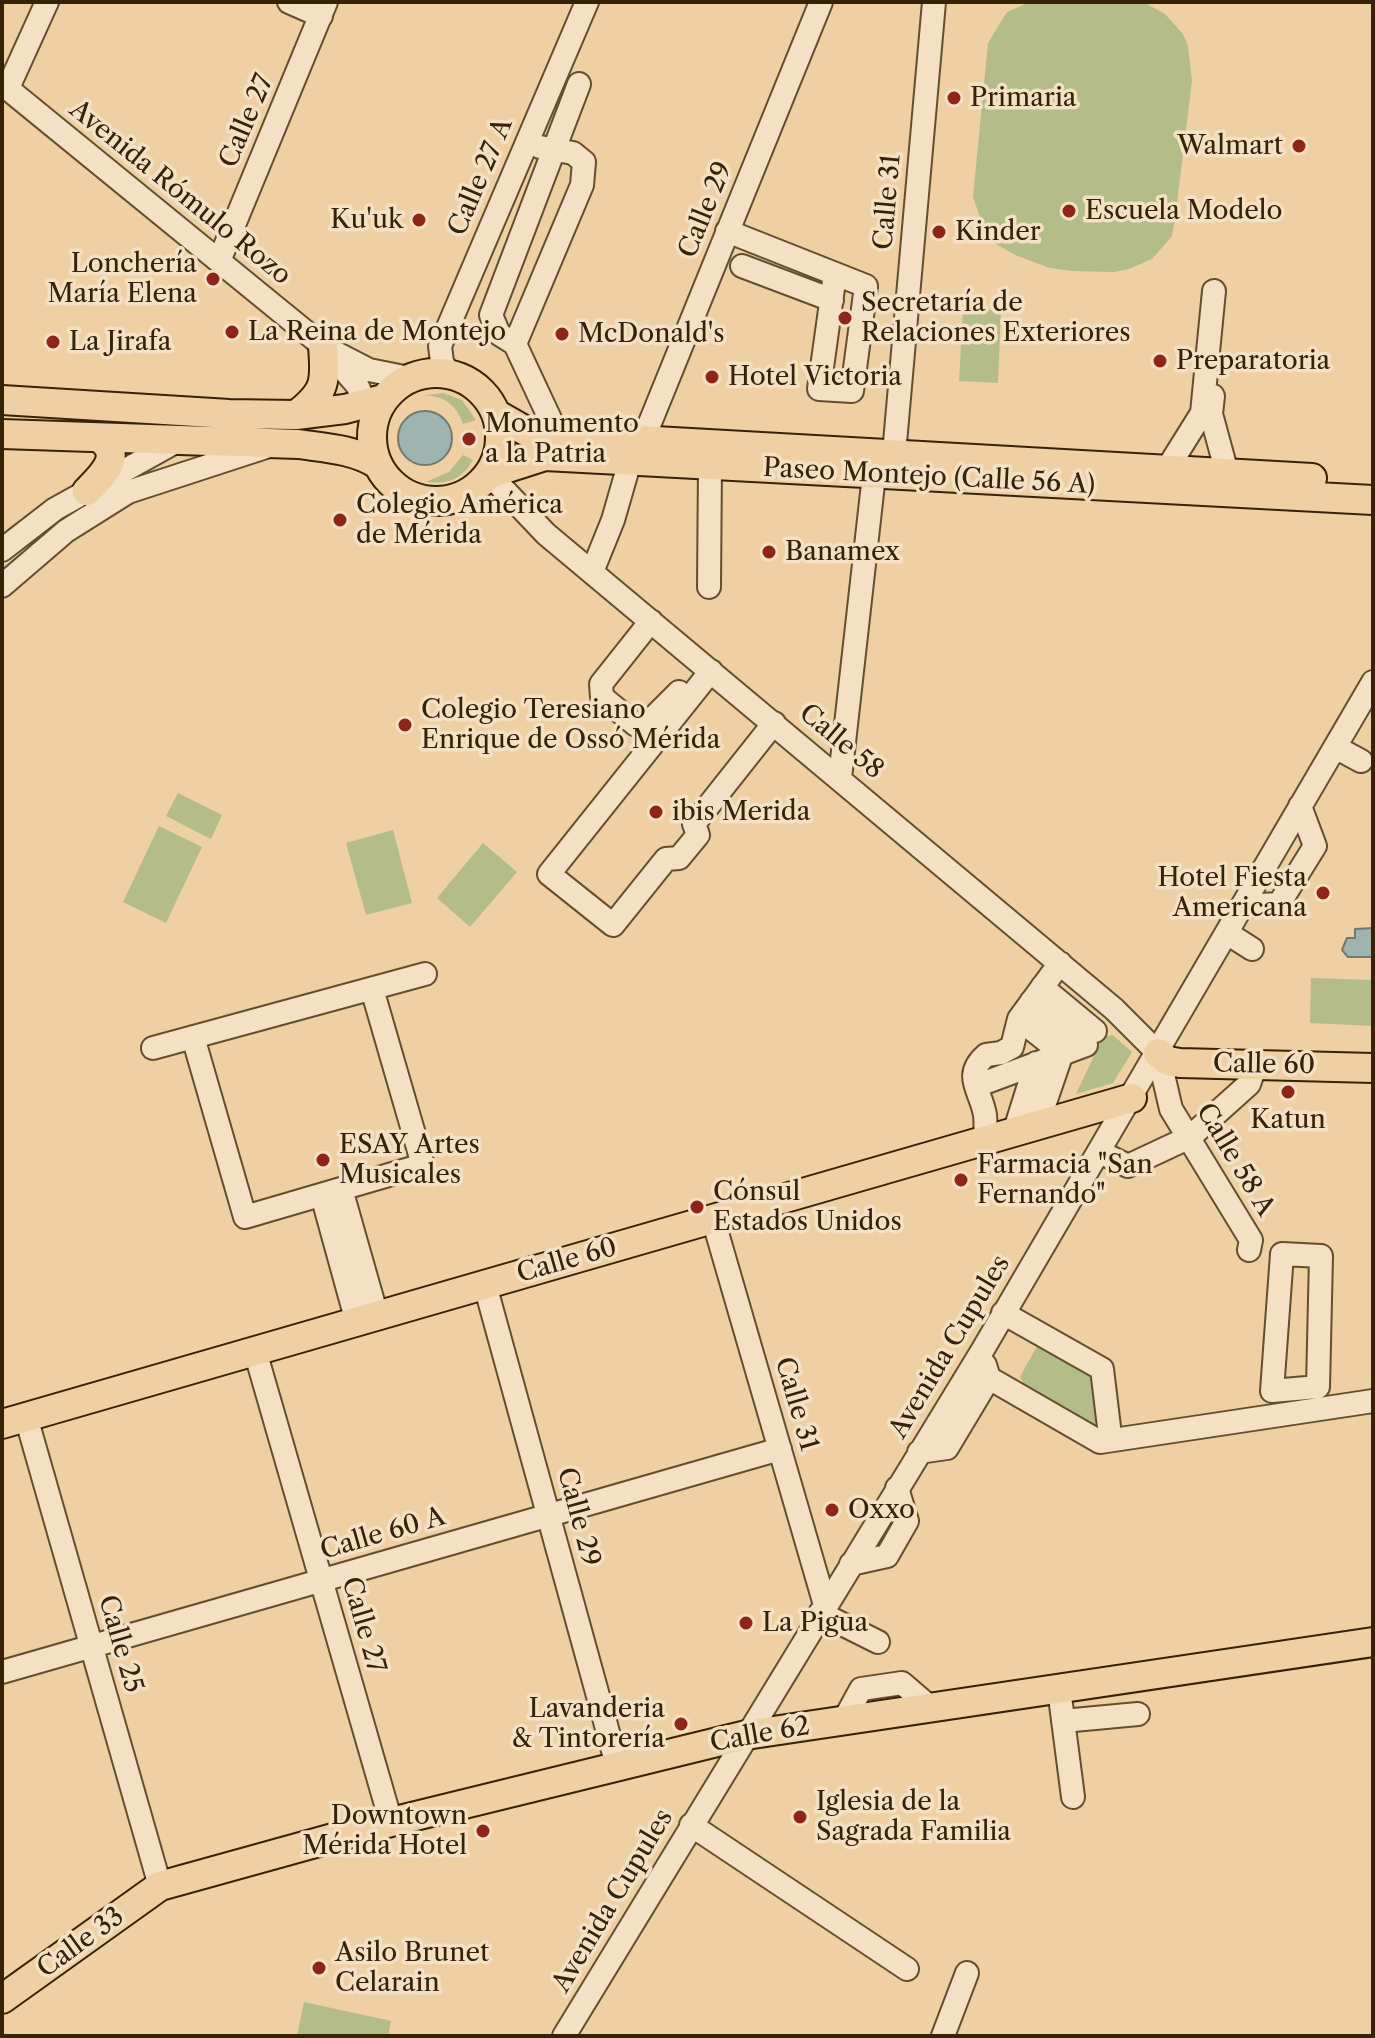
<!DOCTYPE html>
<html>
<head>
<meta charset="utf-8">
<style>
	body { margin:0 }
	#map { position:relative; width:1375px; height:2038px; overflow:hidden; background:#eed0a4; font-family:"Libre Caslon Text",serif }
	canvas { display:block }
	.frame { position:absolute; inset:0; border:4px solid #352207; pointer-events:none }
</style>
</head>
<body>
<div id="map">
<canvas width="1375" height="2038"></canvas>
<div class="frame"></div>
</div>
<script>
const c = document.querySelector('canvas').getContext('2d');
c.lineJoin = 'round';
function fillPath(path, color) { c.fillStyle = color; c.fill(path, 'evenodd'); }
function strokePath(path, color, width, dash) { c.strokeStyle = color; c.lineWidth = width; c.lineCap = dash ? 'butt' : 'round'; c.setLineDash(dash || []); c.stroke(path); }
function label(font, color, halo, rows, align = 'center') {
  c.font = font + ' "Libre Caslon Text",serif'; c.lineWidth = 7; c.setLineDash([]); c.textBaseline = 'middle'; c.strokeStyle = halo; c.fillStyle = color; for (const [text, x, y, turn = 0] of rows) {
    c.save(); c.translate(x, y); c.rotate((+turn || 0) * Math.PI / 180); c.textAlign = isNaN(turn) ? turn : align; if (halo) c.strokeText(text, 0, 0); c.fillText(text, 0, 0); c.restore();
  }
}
const green = new Path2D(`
	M1030,2H1143L1165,14L1183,34L1188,46L1192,81L1175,219L1172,236L1152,259L1129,269L1114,272L1072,271L1050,268L1015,255L994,243L986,234L973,197L988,43L1007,12Z
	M963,308L1001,310L998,383L959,381Z
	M443,393L462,400L476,420L463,424C456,404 442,394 421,396Z
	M463,455L473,460C461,480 449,484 426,482L449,472Z
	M178,793L222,815L211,839L166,816Z
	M159,826L202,847L166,923L123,902Z
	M393,830L412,903L366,915L346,843Z
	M483,843L517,872L470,927L437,898Z
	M1311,978L1373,980V1026L1310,1023Z
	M1113,1035L1132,1052L1113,1083L1076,1094L1103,1037Z
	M1043,1335L1102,1369L1109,1427L1090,1430L1026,1387L1020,1377Z
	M304,2002L391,2021L388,2036H297Z`);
const water = new Path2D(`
	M398 438a27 27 0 1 1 54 0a27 27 0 1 1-54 0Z
	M1373,928V957H1348L1342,950L1347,938H1355V929Z`);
const minor = new Path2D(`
	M289,2L321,16
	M2,84L323,346L357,385L373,419
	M8,88L47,2
	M727,231L866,286L852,391L819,389L835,274
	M219,261L326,2
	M742,266L832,300
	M515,344L582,185L584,162L573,153L540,147
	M338,354L369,370L409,378
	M449,374L442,362L440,346L587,2
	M1213,396L1211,414L1227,473
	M558,436L515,344L499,334L491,315L579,84
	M643,440L821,2
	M894,454L934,2
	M1167,469L1202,413L1214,291
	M489,474L546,534L1114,1009L1158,1053L1171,1109L1251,1240L1249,1250
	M2,550L55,509L181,439
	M592,572L613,520L630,461
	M2,586L66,531L128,492L266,447
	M709,587L710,465
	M651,621L601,684L602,697L636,725L648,723L679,692
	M711,671L549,874L613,925L666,859L679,858L698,835L694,824L774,723
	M1335,747L1361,761
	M840,778L874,475
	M1242,906L1279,904L1315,846L1300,806
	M1227,933L1252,949
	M1042,987L1095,1031
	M1031,1002L1086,1045
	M1019,1019L1062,1053L1037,1126
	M193,1037L245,1217L423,1165L372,989
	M153,1048L425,974
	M976,1086L1086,1045
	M1014,1133L1036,1063
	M986,1141C985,1133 986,1123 985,1115C981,1090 962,1076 986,1055L1001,1053L1012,1047L1019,1019L1060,963
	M1100,1152L1128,1166L1190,1137L1249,1084L1256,1064
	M341,1189L377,1316
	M322,1195L357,1322
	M713,1219L825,1605
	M1282,1254L1321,1256L1318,1387L1272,1391Z
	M485,1285L617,1765
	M1003,1313L1102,1369L1109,1427
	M255,1351L391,1822
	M989,1378L1100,1442L1373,1401
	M26,1417L160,1886
	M919,1452L947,1448L989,1378L985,1365
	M851,1564L887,1556L907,1521L897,1488
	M820,1613L878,1642
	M2,1672L780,1449
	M1059,1689L1073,1797
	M844,1720L861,1689L902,1683L931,1708
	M1063,1721L1138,1714
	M691,1825L907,1969
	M564,2036L982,1351L1373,682
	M943,2036L967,1973`);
const major = new Path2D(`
	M372 437a64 64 0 1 1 128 0a64 64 0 1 1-128 0Z
	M2,400L229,414L296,415L345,409L383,399
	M496,414L531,434L1312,478
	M296,415C326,392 326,382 323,346
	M2,434L298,444C326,448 353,449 377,464
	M489,474L545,456L1373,500
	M87,491C102,476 125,455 99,438
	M1158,1053L1168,1061L1180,1063L1373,1068
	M2,1424L1132,1098
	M2,1999L160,1886L391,1822L746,1735L1373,1642`);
const markers = [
	[954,98,8,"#8f2418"],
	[1299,146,8,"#8f2418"],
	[1069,211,8,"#8f2418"],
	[419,220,8,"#8f2418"],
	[939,232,8,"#8f2418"],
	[213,279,8,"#8f2418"],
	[845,318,8,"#8f2418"],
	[232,332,8,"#8f2418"],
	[562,334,8,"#8f2418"],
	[53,342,8,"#8f2418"],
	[1160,361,8,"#8f2418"],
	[712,377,8,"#8f2418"],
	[469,439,8,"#8f2418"],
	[340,520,8,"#8f2418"],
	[769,552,8,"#8f2418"],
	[405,725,8,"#8f2418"],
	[656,812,8,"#8f2418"],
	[1323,893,8,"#8f2418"],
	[1288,1092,8,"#8f2418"],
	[323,1160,8,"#8f2418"],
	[961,1180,8,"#8f2418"],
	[697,1207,8,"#8f2418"],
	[832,1510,8,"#8f2418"],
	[746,1623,8,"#8f2418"],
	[681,1724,8,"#8f2418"],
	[800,1817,8,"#8f2418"],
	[483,1831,8,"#8f2418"],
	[319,1968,8,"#8f2418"]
];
const poiNames = [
	["Primaria",970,98],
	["Walmart",1283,146,"right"],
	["Escuela Modelo",1085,211],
	["Ku'uk",403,220,"right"],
	["Kinder",955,232],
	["Lonchería",197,264,"right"],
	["María Elena",197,294,"right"],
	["Secretaría de",861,303],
	["Relaciones Exteriores",861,333],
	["La Reina de Montejo",248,332],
	["McDonald's",578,334],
	["La Jirafa",69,342],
	["Preparatoria",1176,361],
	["Hotel Victoria",728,377],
	["Monumento",485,424],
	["a la Patria",485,454],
	["Colegio América",356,505],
	["de Mérida",356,535],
	["Banamex",785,552],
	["Colegio Teresiano",421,710],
	["Enrique de Ossó Mérida",421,740],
	["ibis Merida",672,812],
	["Hotel Fiesta",1307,878,"right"],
	["Americana",1307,908,"right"],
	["Katun",1288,1120,"center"],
	["ESAY Artes",339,1145],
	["Musicales",339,1175],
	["Farmacia \"San",977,1165],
	["Fernando\"",977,1195],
	["Cónsul",713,1192],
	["Estados Unidos",713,1222],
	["Oxxo",848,1510],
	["La Pigua",762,1623],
	["Lavanderia",665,1709,"right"],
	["& Tintorería",665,1739,"right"],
	["Iglesia de la",816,1802],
	["Sagrada Familia",816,1832],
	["Downtown",467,1816,"right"],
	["Mérida Hotel",467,1846,"right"],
	["Asilo Brunet",335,1953],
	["Celarain",335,1983]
];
const streetNames = [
	["Calle 27",247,121,-67],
	["Calle 27 A",481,177,-67],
	["Avenida Rómulo Rozo",180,193,39],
	["Calle 31",888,202,-85],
	["Calle 29",706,210,-68],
	["Paseo Montejo (Calle 56 A)",929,477,3],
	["Calle 58",841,742,40],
	["Calle 60",1264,1065,1],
	["Calle 58 A",1235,1160,59],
	["Calle 60",567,1261,-16],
	["Avenida Cupules",950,1347,-59],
	["Calle 31",796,1404,74],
	["Calle 29",578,1517,75],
	["Calle 60 A",383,1534,-16],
	["Calle 27",363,1625,74],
	["Calle 25",120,1644,74],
	["Calle 62",760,1735,-10],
	["Avenida Cupules",613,1901,-59],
	["Calle 33",81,1943,-36]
];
fillPath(green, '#b4bc8a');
fillPath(water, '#9db4b1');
strokePath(water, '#737a6d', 2);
strokePath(minor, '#634e2e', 26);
strokePath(major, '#352207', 32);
strokePath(minor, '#f4e0c4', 22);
strokePath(major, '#eed0a4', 28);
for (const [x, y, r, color] of markers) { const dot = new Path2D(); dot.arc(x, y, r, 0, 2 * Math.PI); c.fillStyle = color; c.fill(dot); strokePath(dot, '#f4e0c4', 3); }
label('26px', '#352207', '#f4e0c4', poiNames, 'left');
label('26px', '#352207', '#f4e0c4', streetNames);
</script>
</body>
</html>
